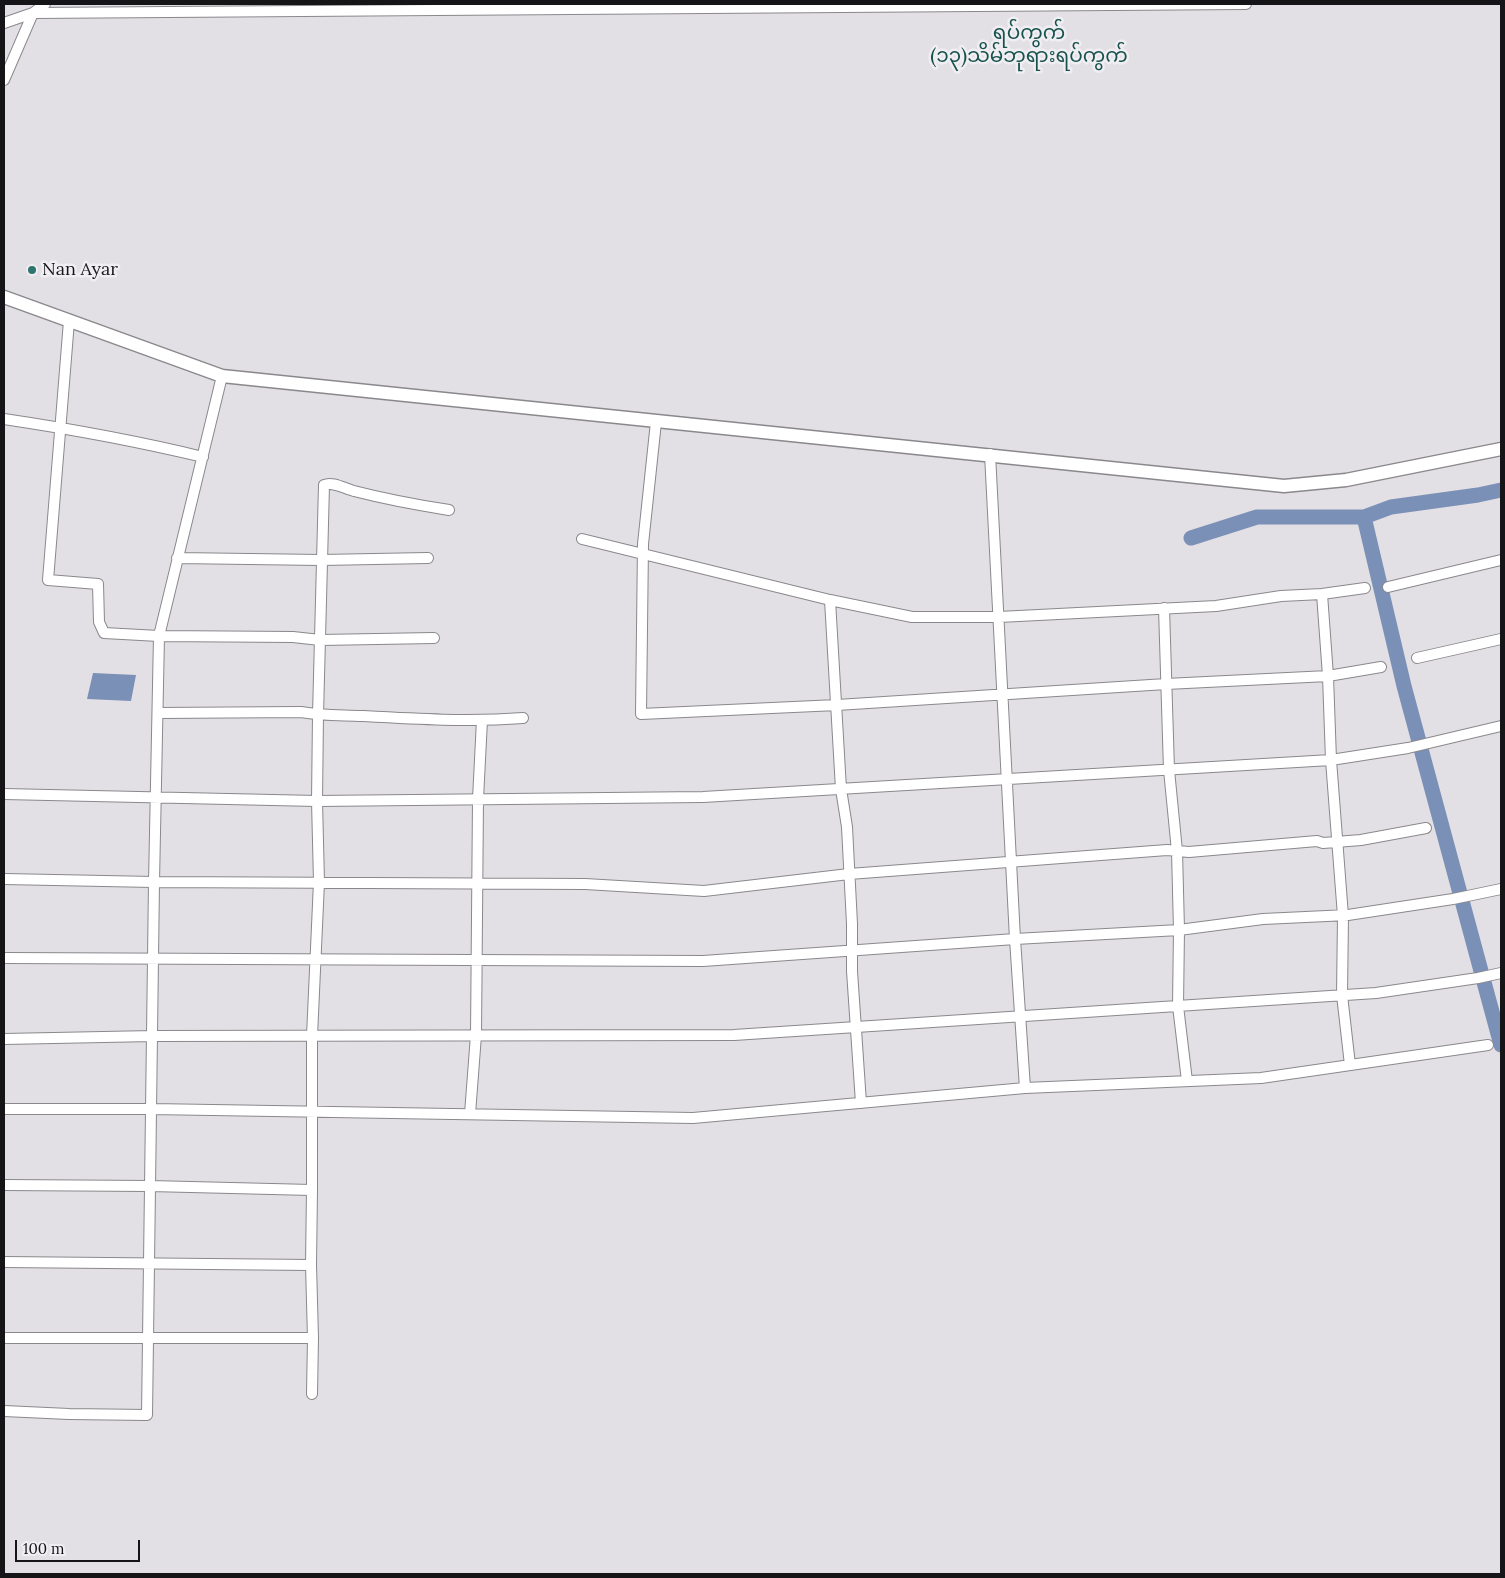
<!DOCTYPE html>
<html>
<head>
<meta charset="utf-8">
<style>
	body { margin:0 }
	#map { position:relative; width:1505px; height:1578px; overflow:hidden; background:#e3e0e5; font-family:Lora,serif }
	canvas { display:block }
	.frame { position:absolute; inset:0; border:5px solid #151416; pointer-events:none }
	.scale { position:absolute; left:15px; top:1540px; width:125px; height:22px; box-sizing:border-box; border:2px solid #151416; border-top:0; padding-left:6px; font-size:15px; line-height:18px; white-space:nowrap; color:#151416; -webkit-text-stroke:4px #f0eef2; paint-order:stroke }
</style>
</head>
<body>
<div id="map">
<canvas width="1505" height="1578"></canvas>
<div class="frame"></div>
<div class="scale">100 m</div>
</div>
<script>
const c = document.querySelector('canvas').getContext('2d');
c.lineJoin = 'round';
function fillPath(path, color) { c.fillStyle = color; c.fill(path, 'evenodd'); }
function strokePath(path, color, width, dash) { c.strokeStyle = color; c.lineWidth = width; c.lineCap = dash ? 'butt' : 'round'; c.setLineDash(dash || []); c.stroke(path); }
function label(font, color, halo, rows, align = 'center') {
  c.font = font + ' Lora,"Noto Sans Myanmar",serif'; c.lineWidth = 5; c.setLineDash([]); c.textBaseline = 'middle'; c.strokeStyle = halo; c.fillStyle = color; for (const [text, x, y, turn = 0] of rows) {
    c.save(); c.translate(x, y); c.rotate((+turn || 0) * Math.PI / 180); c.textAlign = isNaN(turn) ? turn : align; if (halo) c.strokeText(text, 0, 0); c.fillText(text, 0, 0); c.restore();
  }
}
const water = new Path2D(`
	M93,673L136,675L131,701L87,699Z`);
const river = new Path2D(`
	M1364,517L1404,686L1501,1045
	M1191,538L1257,517H1364L1391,507L1478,495L1501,490`);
const minor = new Path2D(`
	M4,23L33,13L1246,4
	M4,80L33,13L45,4
	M69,321L48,580L98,584L99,622L104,633L159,636L293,637L320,640L434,638
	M4,419C71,429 137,441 203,457
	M656,422L643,544L641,714L837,705L1166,684L1328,676L1381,667
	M990,454L1015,939L1025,1088
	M582,539L830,600L912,617H999L1216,606L1281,596L1322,594L1365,588
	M177,558L321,560L428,558
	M1388,587L1501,560
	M1322,594L1328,676L1331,760L1343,916L1342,995L1350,1065
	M830,600L841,789L847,827L852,924V971L861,1103
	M1164,608L1169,770L1177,851L1179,930L1178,1006L1187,1081
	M1417,658L1501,639
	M158,713L301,712C323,716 340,715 362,716C416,719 469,722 523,718
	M4,794L317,801L703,797L1331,760L1408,748L1501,726
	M4,879L154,882L585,884L704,891L849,874L1167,850L1189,852L1317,841L1323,843L1361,840L1426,828
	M4,958L703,961L1015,939L1179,930L1263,919L1348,915L1453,899L1501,889
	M4,1039L153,1036L734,1035L1376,993L1478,978L1501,973
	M4,1109H152L693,1118L1025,1088L1261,1078L1488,1045
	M470,1114L476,1035L478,799L482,720
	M4,1185L150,1186L312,1190
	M4,1262L311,1265
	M4,1338H313
	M312,1394L313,1338L311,1265L312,1190V1036L319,882L317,801L318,715L324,485C333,481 345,489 354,491C385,499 417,505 449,510
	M4,1411L69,1414L147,1415L154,882L159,636L222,376`);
const major = new Path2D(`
	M4,297L222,376L1284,486L1346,480L1501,449`);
const markers = [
	[32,270,5,"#2d756e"]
];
const poiNames = [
	["Nan Ayar",42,270]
];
const quarterNames = [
	["ရပ်ကွက်",1029,33],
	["(၁၃)သိမ်ဘုရားရပ်ကွက်",1029,56]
];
fillPath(water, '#7a90b6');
strokePath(river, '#7a90b6', 15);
strokePath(minor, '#8a888c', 12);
strokePath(major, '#8a888c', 15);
strokePath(minor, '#fff', 10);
strokePath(major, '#fff', 12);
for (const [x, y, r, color] of markers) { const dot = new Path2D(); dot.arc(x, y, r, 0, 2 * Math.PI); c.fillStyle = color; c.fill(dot); strokePath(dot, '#f0eef2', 2); }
label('18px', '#151416', '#f0eef2', poiNames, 'left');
label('20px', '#17524d', '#f0eef2', quarterNames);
</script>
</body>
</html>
